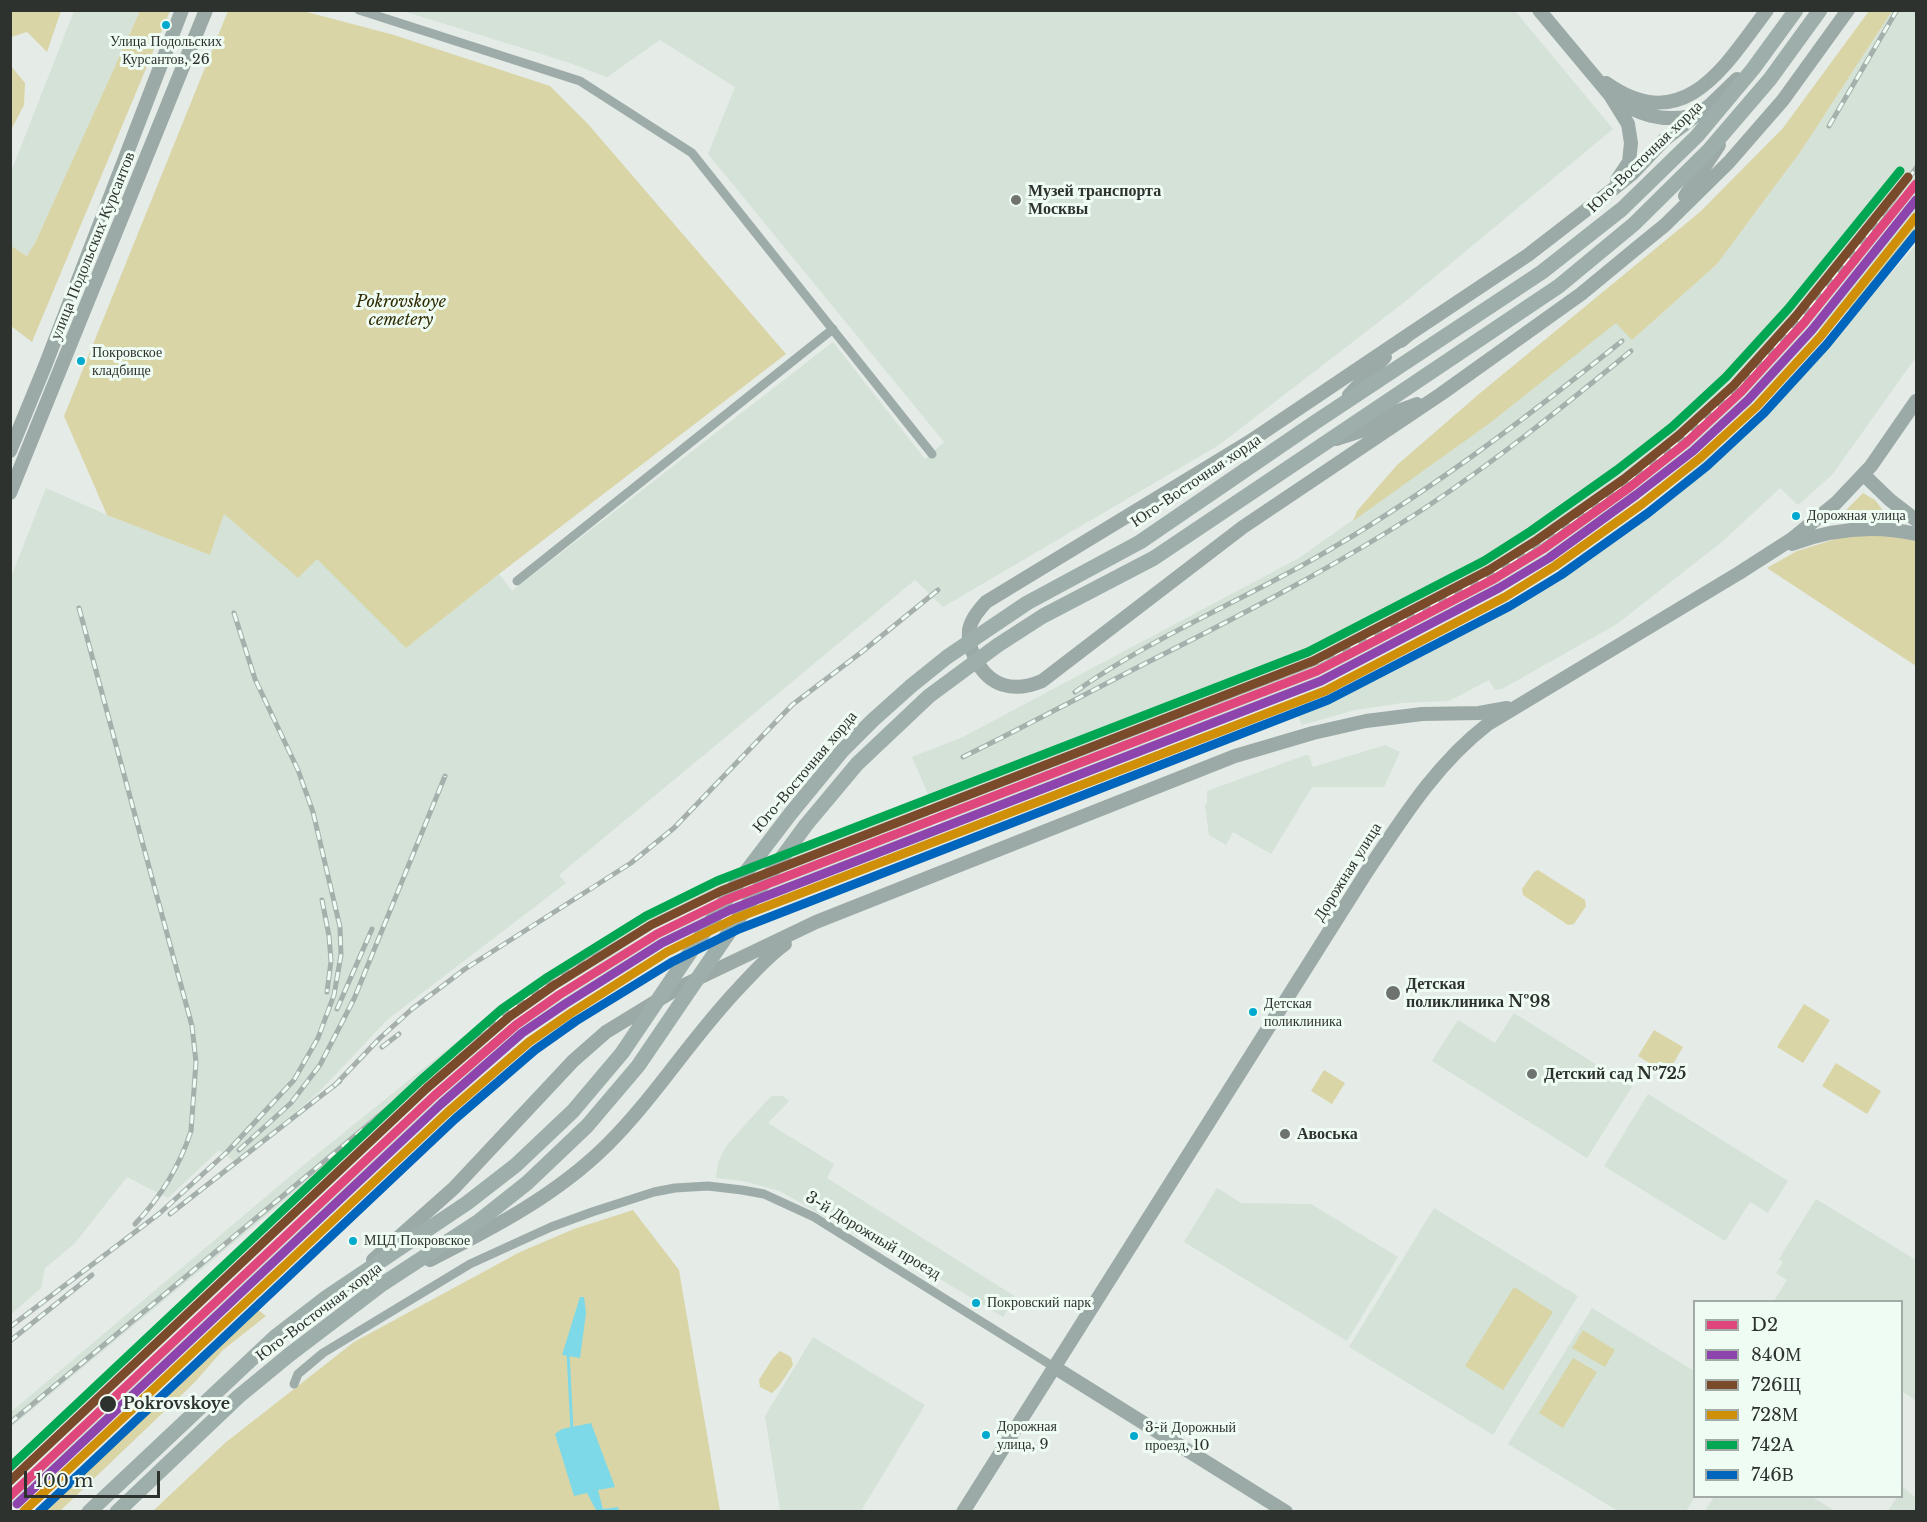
<!DOCTYPE html>
<html>
<head>
<meta charset="utf-8">
<style>
	body { margin:0 }
	#map { position:relative; width:1927px; height:1522px; overflow:hidden; background:#e5ebe7; font-family:"Libre Baskerville",serif }
	canvas { display:block }
	.frame { position:absolute; inset:0; border:12px solid #2e322f; pointer-events:none }
	.legend { position:absolute; left:1693px; top:1300px; width:210px; height:198px; box-sizing:border-box; background:#effcf3; border:2px solid #a2aba5; margin:0; padding:8px 10px; list-style:none; font-size:18px; color:#2e322f }
	.legend li { display:flex; align-items:center; gap:12px; height:30px }
	.legend b { width:30px; border:2px solid #a2aba5 }
	.scale { position:absolute; left:24px; top:1471px; width:136px; height:27px; box-sizing:border-box; border:3px solid #2e322f; border-top:0; padding-left:8px; font-size:18px; line-height:21px; white-space:nowrap; color:#2e322f; -webkit-text-stroke:4px #effcf3; paint-order:stroke }
</style>
</head>
<body>
<div id="map">
<canvas width="1927" height="1522"></canvas>
<div class="frame"></div>
<ul class="legend">
<li><b style="height:8px;background:#df477c"></b>D2</li>
<li><b style="height:8px;background:#8e44ad"></b>840М</li>
<li><b style="height:8px;background:#7a4b2a"></b>726Щ</li>
<li><b style="height:8px;background:#cf8f09"></b>728М</li>
<li><b style="height:8px;background:#00a651"></b>742А</li>
<li><b style="height:8px;background:#0065bd"></b>746В</li>
</ul>
<div class="scale">100 m</div>
</div>
<script>
const c = document.querySelector('canvas').getContext('2d');
c.lineJoin = 'round';
function fillPath(path, color) { c.fillStyle = color; c.fill(path, 'evenodd'); }
function strokePath(path, color, width, dash) { c.strokeStyle = color; c.lineWidth = width; c.lineCap = dash ? 'butt' : 'round'; c.setLineDash(dash || []); c.stroke(path); }
function label(font, color, halo, rows, align = 'center') {
  c.font = font + ' "Libre Baskerville",serif'; c.lineWidth = 6; c.setLineDash([]); c.textBaseline = 'middle'; c.strokeStyle = halo; c.fillStyle = color; for (const [text, x, y, turn = 0] of rows) {
    c.save(); c.translate(x, y); c.rotate((+turn || 0) * Math.PI / 180); c.textAlign = isNaN(turn) ? turn : align; if (halo) c.strokeText(text, 0, 0); c.fillText(text, 0, 0); c.restore();
  }
}
const built = new Path2D(`
	M74,11H140L35,243L28,256L10,246L11,172Z
	M403,11H1515L1613,129L1402,304L1219,445L943,607L915,580L559,875L566,883L388,1019L319,1092L235,1162L219,1150L168,1198L127,1177L75,1243L45,1268L41,1288L11,1314L10,580L46,488L107,515L210,555L224,514L298,577L317,558L406,648L499,574L512,591L833,342L925,459L944,442L708,154L735,87L660,40L607,77L567,62Z
	M1892,11H1916V218L1893,249L1749,407L1535,570L1322,684L943,829L912,757L963,737L1299,558L1490,423L1616,322L1632,340L1717,264L1801,151Z
	M1916,245V357L1832,475L1798,505L1780,488L1723,541L1617,624L1502,689L1495,690L1489,680L1449,701L1402,703L1355,710L1302,725L1295,709L1385,670L1441,643L1487,618L1488,620L1593,556L1719,447L1721,448L1732,439L1774,399L1852,318Z
	M1385,745L1400,752L1384,787H1312L1271,854L1233,832L1226,845L1209,835L1205,805L1207,802V791L1306,755L1309,756L1313,767Z
	M924,802L936,836L733,911L670,936L626,962L561,1006L493,1057L238,1292L11,1507V1493L345,1174L475,1053L547,998L615,953L666,926L741,890L740,887L674,916L626,941L557,984L493,1028L11,1427V1412L300,1168L486,1018L619,932L671,905L725,881Z
	M1514,1013L1632,1087L1587,1158L1432,1061L1458,1020L1495,1043Z
	M1648,1094L1788,1181L1768,1213L1750,1202L1725,1241L1604,1166Z
	M771,1096H783L789,1101L768,1123L834,1164L827,1178L1016,1297L1003,1317L865,1234L858,1236L780,1191L743,1181L716,1178L718,1162L727,1145Z
	M1217,1188L1241,1203L1311,1204L1398,1257L1347,1341L1184,1242Z
	M1816,1199L1916,1260V1401L1902,1391V1302L1774,1301L1787,1280L1776,1273L1783,1262L1779,1259Z
	M1434,1208L1578,1296L1493,1435L1349,1347Z
	M1592,1308L1694,1371L1695,1497L1686,1511H1618L1508,1444Z
	M813,1337L925,1405L861,1511L783,1512L780,1510L765,1416Z
	M1903,1487L1916,1498V1511H1888L1897,1497L1902,1496Z
	M1714,1497H1812L1835,1511H1705Z`);
const green = new Path2D(`
	M10,11H61L47,52L27,32L11,37Z
	M140,11H170L32,342L11,326V246L27,256L35,243Z
	M228,11H303L394,35L550,86L588,124L786,354L499,574L406,648L317,559L298,578L224,514L210,555L107,515L64,416Z
	M1869,11H1892L1801,151L1717,264L1632,340L1616,323L1490,423L1353,521L1357,511L1397,465L1479,394L1700,212L1783,128Z
	M11,66L25,83L24,105L11,130Z
	M1916,223V239L1854,313L1844,305L1896,249Z
	M1863,493L1875,500L1888,517C1874,516 1855,525 1844,515L1845,511Z
	M1871,535L1916,538V666L1767,568L1797,551L1842,537Z
	M1538,870L1585,900L1586,906L1574,924L1568,925L1523,895L1522,889L1534,872Z
	M1804,1004L1830,1020L1803,1063L1777,1047Z
	M1654,1030L1683,1047L1667,1074L1638,1056Z
	M1836,1063L1881,1091L1867,1114L1822,1086Z
	M1324,1070L1345,1083L1332,1104L1311,1091Z
	M633,1210L679,1270L720,1511L152,1512L225,1443L354,1342L520,1252L574,1229Z
	M1514,1287L1553,1312L1503,1390L1465,1366Z
	M252,1305L266,1316L223,1350L194,1383L60,1511H35Z
	M1583,1330L1615,1350L1605,1367L1572,1348Z
	M780,1351L791,1357L793,1365L779,1386L772,1393L760,1387L759,1380L773,1358Z
	M1573,1358L1597,1372L1563,1428L1539,1413Z`);
const water = new Path2D(`
	M580,1297H584L586,1313L580,1358L562,1355Z
	M591,1423L615,1487L598,1490L603,1509L618,1507L619,1511H593L596,1510L587,1493L574,1496L555,1434L562,1429Z`);
const stream = new Path2D(`
	M568,1353L572,1430`);
const street = new Path2D(`
	M359,10L580,81L692,153L932,454
	M517,581L833,329
	M294,1384L298,1374L323,1353L470,1264L551,1227L592,1212L654,1192L675,1188L708,1186L742,1190L764,1194L814,1217L1054,1367`);
const secondary = new Path2D(`
	M1539,10L1610,95L1628,124L1631,143L1629,162L1617,180
	M1606,83C1684,138 1725,66 1767,10
	M1614,98C1638,115 1662,122 1691,116
	M1685,196L1719,145
	M1408,335L1249,442L986,602C979,610 971,619 969,630C968,639 971,650 975,658C989,687 1014,693 1042,681L1243,527L1441,394L1581,294L1638,247L1665,225L1729,162L1783,100L1848,10
	M1401,341L1408,335L1528,255L1612,190L1633,173L1664,140L1710,105L1737,79
	M1349,395L1385,357
	M1336,439L1364,430L1387,415L1417,404
	M10,451L45,366L182,10
	M1864,475L1890,500L1916,520
	M10,493L206,10
	M1792,544C1832,529 1875,525 1916,534
	M373,1260L454,1188L573,1061L606,1032L678,988L816,922L1235,756L1313,733L1366,721L1422,714L1479,713L1507,708
	M430,1260C493,1228 557,1195 608,1144C656,1096 692,1037 739,988C754,972 768,956 785,944
	M1054,1367L1286,1512
	M963,1512L1366,873C1402,819 1436,764 1488,724L1739,573L1792,539L1836,503L1871,466L1916,401`);
const primary = new Path2D(`
	M89,1512L275,1337L327,1297L467,1203L516,1165L573,1111L622,1053L733,889L791,813L842,751L873,720L911,686L947,657L1027,603L1140,542L1314,423L1542,272L1622,209L1697,136L1753,69L1796,10
	M117,1512L238,1397L289,1355L381,1285L479,1221L527,1183L587,1126L638,1066L751,900L806,825L857,764L929,696L998,645L1043,616L1154,558L1559,286L1634,224L1710,149L1770,79L1820,10`);
const rail = new Path2D(`
	M1829,126L1897,10
	M79,608L192,1026L196,1062L191,1131C180,1165 160,1198 135,1224
	M1075,692C1148,640 1232,605 1310,561C1423,497 1521,422 1622,341
	M963,757C1026,726 1089,692 1152,660C1245,613 1338,565 1425,508C1497,460 1564,406 1631,351
	M322,900L329,936L331,961L327,992
	M337,1009L372,929
	M382,1047L399,1034
	M334,1086L380,1038L412,1009L465,969L631,863L674,828L792,705L863,651L938,590
	M239,1150L291,1103L320,1065L354,999L445,776
	M170,1214L340,1081
	M10,1327L160,1213L227,1152L294,1080L318,1038L334,995L341,955L340,927L313,812L298,770L255,679L234,613
	M10,1341L92,1275
	M10,1423L428,1075C448,1058 468,1041 489,1026C556,976 631,933 707,898L1319,662C1376,634 1433,607 1489,575C1520,557 1550,536 1580,515C1636,476 1691,435 1738,386C1804,318 1862,245 1916,168`);
const rail1 = new Path2D(`
	M10,1496L434,1096L516,1025L559,995L657,934L726,900L1317,671L1494,579L1543,549L1630,487L1686,443L1741,392L1804,323L1916,184`);
const rail2 = new Path2D(`
	M17,1504L441,1104L522,1033L565,1004L662,943L730,910L1321,681L1499,588L1549,558L1636,495L1693,451L1748,400L1812,330L1916,200`);
const rail3 = new Path2D(`
	M10,1481L427,1088L509,1017L553,986L651,925L721,891L1313,661L1489,570L1537,540L1624,479L1679,435L1734,385L1796,316L1908,177`);
const rail4 = new Path2D(`
	M24,1511L448,1112L529,1042L571,1013L667,952L734,919L1325,691L1505,597L1555,566L1642,504L1700,458L1757,406L1820,337L1916,217`);
const rail5 = new Path2D(`
	M10,1467L420,1081L502,1009L548,977L646,916L717,881L1308,652L1484,561L1531,531L1617,470L1672,427L1726,377L1788,309L1900,171`);
const rail6 = new Path2D(`
	M39,1512L455,1119L535,1050L576,1021L672,962L739,929L1328,700L1510,606L1561,575L1648,513L1707,466L1764,413L1827,344L1916,234`);
const markers = [
	[166,25,5,"#00a9ce"],
	[1016,200,6,"#6e736f"],
	[81,361,5,"#00a9ce"],
	[1796,516,5,"#00a9ce"],
	[1393,993,8,"#6e736f"],
	[1253,1012,5,"#00a9ce"],
	[1532,1074,6,"#6e736f"],
	[1285,1134,6,"#6e736f"],
	[353,1241,5,"#00a9ce"],
	[976,1303,5,"#00a9ce"],
	[108,1404,9,"#2e322f"],
	[986,1435,5,"#00a9ce"],
	[1134,1436,5,"#00a9ce"]
];
const busNames = [
	["Улица Подольских",166,42,"center"],
	["Курсантов, 26",166,60,"center"],
	["Покровское",92,353],
	["кладбище",92,371],
	["Дорожная улица",1807,516],
	["Детская",1264,1004],
	["поликлиника",1264,1022],
	["МЦД Покровское",364,1241],
	["Покровский парк",987,1303],
	["Дорожная",997,1427],
	["улица, 9",997,1445],
	["3-й Дорожный",1145,1428],
	["проезд, 10",1145,1446]
];
const streetNames = [
	["Юго-Восточная хорда",1645,157,-44],
	["улица Подольских Курсантов",93,246,-68],
	["Юго-Восточная хорда",1196,481,-34],
	["Юго-Восточная хорда",805,772,-50],
	["Дорожная улица",1348,872,-58],
	["3-й Дорожный проезд",873,1236,31],
	["Юго-Восточная хорда",319,1312,-37]
];
const poiNames = [
	["Музей транспорта",1028,191],
	["Москвы",1028,209],
	["Детская",1406,984],
	["поликлиника №98",1406,1002],
	["Детский сад №725",1544,1074],
	["Авоська",1297,1134]
];
const parkNames = [
	["Pokrovskoye",401,302],
	["cemetery",401,320]
];
const stopNames = [
	["Pokrovskoye",123,1404]
];
fillPath(built, '#d4e2d8');
fillPath(green, '#d9d5a6');
fillPath(water, '#7dd9e7');
strokePath(stream, '#7dd9e7', 3);
strokePath(street, '#9eaca9', 9);
strokePath(secondary, '#9baaa7', 14);
strokePath(primary, '#9eaeab', 15);
strokePath(rail, '#a5afac', 5);
strokePath(rail, '#effcf3', 3, [9]);
strokePath(rail1, '#df477c', 9);
strokePath(rail2, '#8e44ad', 9);
strokePath(rail3, '#7a4b2a', 9);
strokePath(rail4, '#cf8f09', 9);
strokePath(rail5, '#00a651', 9);
strokePath(rail6, '#0065bd', 9);
for (const [x, y, r, color] of markers) { const dot = new Path2D(); dot.arc(x, y, r, 0, 2 * Math.PI); c.fillStyle = color; c.fill(dot); strokePath(dot, '#effcf3', 2); }
label('14px', '#2e322f', '#effcf3', busNames, 'left');
label('16px', '#2e322f', '#effcf3', streetNames);
label('bold 16px', '#2e322f', '#effcf3', poiNames, 'left');
label('italic 16px', '#2f2a01', '#effcf3', parkNames);
label('bold 16px', '#2e322f', '#effcf3', stopNames, 'left');
</script>
</body>
</html>
